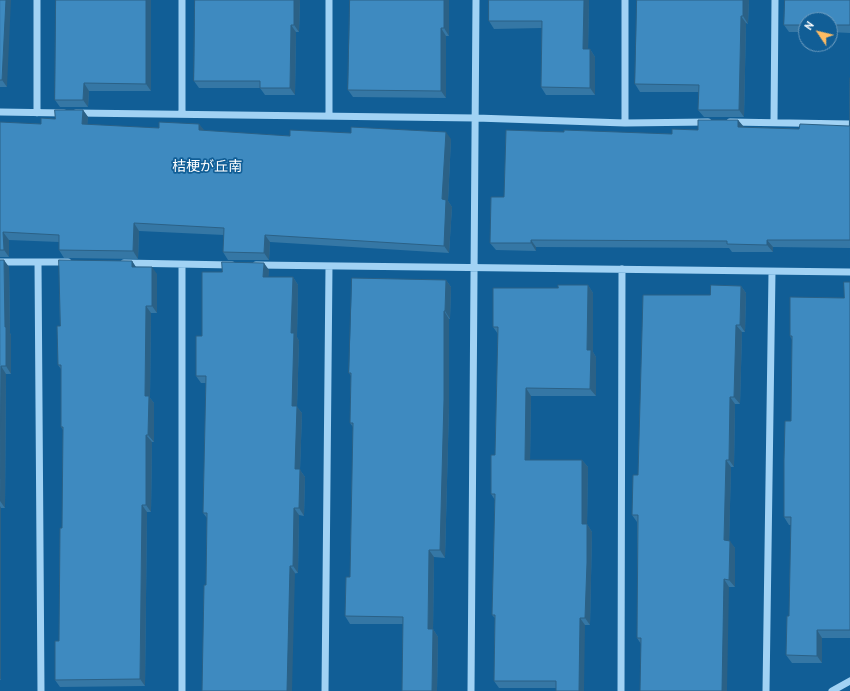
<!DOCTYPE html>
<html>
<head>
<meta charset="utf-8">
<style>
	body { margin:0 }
	#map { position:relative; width:850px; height:691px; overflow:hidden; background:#115e96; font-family:"PT Sans",sans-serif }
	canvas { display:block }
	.north { position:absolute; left:798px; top:12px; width:40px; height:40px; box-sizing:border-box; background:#115e96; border:1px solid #709ec0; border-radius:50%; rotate:305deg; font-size:11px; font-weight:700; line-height:16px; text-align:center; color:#fff }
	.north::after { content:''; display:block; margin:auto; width:14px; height:18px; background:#ffbc63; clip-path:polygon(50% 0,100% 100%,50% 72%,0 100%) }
</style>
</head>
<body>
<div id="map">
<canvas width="850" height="691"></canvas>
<div class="north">N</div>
</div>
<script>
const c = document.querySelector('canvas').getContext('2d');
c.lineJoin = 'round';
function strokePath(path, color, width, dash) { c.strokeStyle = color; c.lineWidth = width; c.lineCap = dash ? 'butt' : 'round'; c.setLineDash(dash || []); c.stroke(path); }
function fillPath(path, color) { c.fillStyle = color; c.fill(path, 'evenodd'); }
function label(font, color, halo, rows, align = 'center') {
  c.font = font + ' "PT Sans","Noto Sans JP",sans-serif'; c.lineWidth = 3.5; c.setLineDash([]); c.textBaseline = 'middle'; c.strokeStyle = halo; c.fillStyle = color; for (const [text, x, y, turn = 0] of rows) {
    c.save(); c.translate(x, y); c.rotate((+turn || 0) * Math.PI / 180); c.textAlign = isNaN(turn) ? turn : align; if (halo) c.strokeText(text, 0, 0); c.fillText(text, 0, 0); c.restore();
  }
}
const minor = new Path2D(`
	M37,0V113
	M0,112L64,113
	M76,113L476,118L625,123L708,122
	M182,113V0
	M329,116V0
	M730,122L850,124
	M774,122L775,0
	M625,123V0
	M0,262H68
	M38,262L41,691
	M124,263L232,265
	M182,265V691
	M256,265L850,272
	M325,691L329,266
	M471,691L476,0
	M621,691L622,269
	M766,691L772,272
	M832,691L850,681`);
const wall = new Path2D(`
	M0,0L7,87H0Z
	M56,0H151V91H89L88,107H60L55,100Z
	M300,0L299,32H296L295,95H265L260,88H199L194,81Z
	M449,0V36H446V98L353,97L348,90Z
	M589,0L588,49H590L595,57V95H546L541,87L542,28L494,29L489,21Z
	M637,0H749L748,24L746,23L744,117H704L698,110L699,92H640L635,84Z
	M850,0V33L830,32V20H806V32H789L784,25Z
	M850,78V248L773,247V252H732L729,248L536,247V251L496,250L490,243L504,197L564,132L672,134L698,130L738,120L743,127L799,129L849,126Z
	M83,110L88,117L87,125L159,128L199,124L204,131L290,136L451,139L448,201L452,207L449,253L270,242L269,260H228L223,252L224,235L139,231L138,259L64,258L59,250V242L9,240V257H0V122L41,124L55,119Z
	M0,260L9,267L10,333L11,335V374H6L5,508H1V680H0Z
	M132,261L136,267L157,274V313H151L150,398L154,403V442H152L151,512H147L145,686L60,687L55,680L59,641L62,528L63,430L61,427V369L58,365Z
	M269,270L268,277H293L298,285L297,337L299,341L297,407L302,413L300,470L305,477L304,516L299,515L298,573L206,585L207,518L203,513L206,383H201L196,376L202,336L222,272Z
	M446,280L451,287L450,319H449V407L445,558L434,557L433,629L438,637L437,691H402L403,624H350L345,616L350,577L353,427L350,423L351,376L349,373Z
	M850,282V638H822V663H792L786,655L789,616L791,525H789L784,517L791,421L792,340L790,336L844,298Z
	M588,285L593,293V352L596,357V396H531L530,460H582L588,467L587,524L592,532L590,625H585L556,688H499L494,681L495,618L492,615L495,500L491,494L495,455L498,334L493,327L558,288Z
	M741,286L746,293L745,332H742L740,404H735L734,467H731L729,541L735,548V587H729L641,644L637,638V522L632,515L638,475L710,295Z`);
const shadedWall = new Path2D(`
	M6,0H11L7,87L2,80Z
	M146,0H151V91L146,84Z
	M294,0H300L299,32L294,25Z
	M444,0H449V36L444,28Z
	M584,0H589L588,57L583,49Z
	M743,0H749L748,24L743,16Z
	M741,16L746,23L744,117L739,110Z
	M291,25L296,32L295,95L290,88Z
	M441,28L446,36V98L441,91Z
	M590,49L595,57V95L590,88Z
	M84,83L89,91L88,107L83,100Z
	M83,110L88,117L87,132L82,124Z
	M738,120L744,127H738Z
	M199,124L205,131L199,130Z
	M446,132L451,139L448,201L452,207L449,253L444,246L442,199Z
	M134,223L139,231L138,259L133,251Z
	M3,232L9,240V257L4,250Z
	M265,235L270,242L269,260L264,253Z
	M531,240L536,247V251L531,243Z
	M767,240L773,247V252L767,245Z
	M4,260L9,267L10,333L11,335V374L6,366L5,327Z
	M132,261L137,269L132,267Z
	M264,263L269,270L268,284L263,277Z
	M152,267L157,274V313L152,306Z
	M293,277L298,285L297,337L299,341L297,407L302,413L300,470L305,477L304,516L299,508L295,469L292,406L291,333Z
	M446,280L451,287L450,319L445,311Z
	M588,285L593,293V352L596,357V396L590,389L587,350Z
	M741,286L746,293L745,332L740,325Z
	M146,306L151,313L150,398L154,403V442L148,435L145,396Z
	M444,311L449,319V407L445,558L440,550Z
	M736,325L742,332L740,404L734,397Z
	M1,366L6,374L5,508L0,501Z
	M526,388L531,396L530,467L525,460Z
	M730,397L735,404L734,467L729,460Z
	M146,435L152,442L151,512L146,505Z
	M582,460L588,467L587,532L582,524Z
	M726,460L731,467L729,548L724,540Z
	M142,505L147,512L145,686L140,679Z
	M0,506L1,508V680L0,679Z
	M294,508L299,515L298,573L293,566Z
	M587,524L592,532L590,625L585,618Z
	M730,541L735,548V587L729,580Z
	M429,550L434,557L433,637L428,629Z
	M290,566L295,573L292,691H287Z
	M724,579L729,587L727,691H722Z
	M580,618L585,625L584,691H579Z
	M433,629L438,637L437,691H432Z
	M817,630L822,638V663L817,656Z`);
const building = new Path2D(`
	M0,0H6L2,80H0Z
	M56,0H146V84L84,83L83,100H55Z
	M195,0H294V25H291L290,88H260V81H194Z
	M350,0H444V28H441V91L348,90Z
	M489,0H584L583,49H590V88L541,87L542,21H489Z
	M637,0H743V16H741L739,110H698L699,85L635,84Z
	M785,0H850V25H830V20H806V25H784Z
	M850,78V240H767V245L727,244V241L531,240V243H490L491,197H504L506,130L564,132V130L672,134V129L698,130V120H738V127L799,129L800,124L849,126Z
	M55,110H83L82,124L159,128V122L199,124V130L290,136V130L351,133V127L446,132L442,199L446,200L444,246L265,235L264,253L223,252L224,228L134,223L133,251L59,250V235L3,232L4,250H0V122L41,124V118L55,119Z
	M0,260H4L5,327H6V366H1L0,478Z
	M59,260L132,261V267H152V306H146L145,396H149L148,435H146V505H142L140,679L55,680V641H59L60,528H62L63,427H61V365H58L57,326H60Z
	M222,262L264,263L263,277H293L291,333H294L292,406H297L295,469H300L299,508H294L293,566H290L287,691H202L204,585H206L207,513H203L206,376H196V336H202V272H222Z
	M352,278L446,280L445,311H444V400L440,550H429L428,629H433L432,691H402L403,617L345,616L346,577H350L353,423H350L351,373H349Z
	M844,282H850V630H817V656L786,655L787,616H789L791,517H784V460L785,421H791L792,336H790V297L844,298Z
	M558,285H588L587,350H591L590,389L526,388L525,460H582V524H587V563L585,618H580L579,691H556V681H494L495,615H492L495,494H491V455H495L498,327H493V288H558Z
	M711,285L741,286L740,325H736L734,397H730L729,460H726L724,540L730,541L729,580L724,579L722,691H640L641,638H637L638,515H632L633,475H638L643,295H710Z`);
const quarterNames = [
	["桔梗が丘南",207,167]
];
strokePath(minor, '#a1d2f4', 7);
fillPath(wall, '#3577a5');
fillPath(shadedWall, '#2b6186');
fillPath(building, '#3e8ac0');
strokePath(building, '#2b6186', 1);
label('14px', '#fff', '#115e96', quarterNames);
</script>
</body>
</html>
